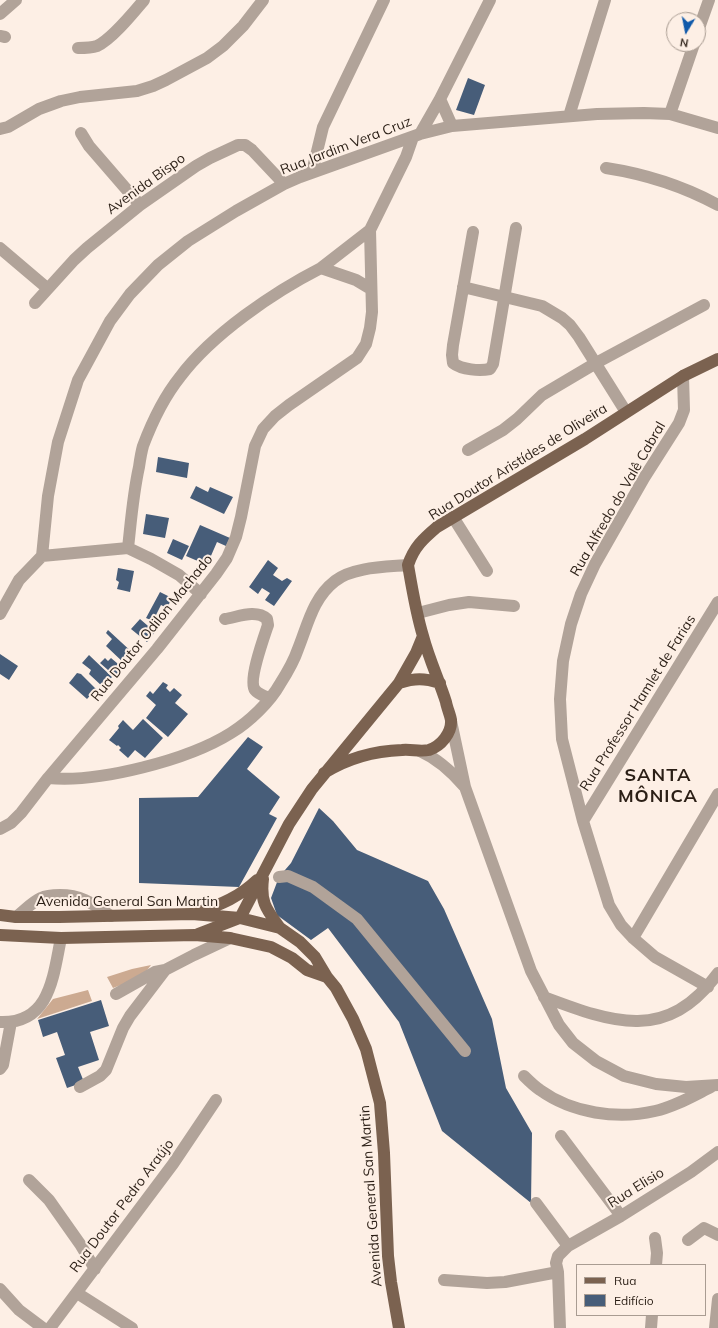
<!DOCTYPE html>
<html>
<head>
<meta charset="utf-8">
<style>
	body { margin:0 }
	#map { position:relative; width:718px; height:1328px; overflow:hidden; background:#fdefe5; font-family:Mulish,sans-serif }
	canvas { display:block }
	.legend { position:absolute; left:576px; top:1264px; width:130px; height:52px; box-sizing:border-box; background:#fdefe5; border:1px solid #a99c92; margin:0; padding:5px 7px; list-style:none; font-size:12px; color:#2b1f16 }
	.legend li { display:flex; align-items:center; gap:8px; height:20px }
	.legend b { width:20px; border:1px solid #a99c92 }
	.north { position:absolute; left:666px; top:12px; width:40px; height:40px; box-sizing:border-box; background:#fdefe5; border:1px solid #a99c92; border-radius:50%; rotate:190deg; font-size:11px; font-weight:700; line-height:16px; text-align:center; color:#2b1f16 }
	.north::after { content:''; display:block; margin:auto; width:14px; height:18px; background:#115aaa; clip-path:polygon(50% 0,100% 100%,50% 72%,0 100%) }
</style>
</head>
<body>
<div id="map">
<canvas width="718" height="1328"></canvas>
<ul class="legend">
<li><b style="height:5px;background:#7b6250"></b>Rua</li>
<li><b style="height:11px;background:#475d79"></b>Edifício</li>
</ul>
<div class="north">N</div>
</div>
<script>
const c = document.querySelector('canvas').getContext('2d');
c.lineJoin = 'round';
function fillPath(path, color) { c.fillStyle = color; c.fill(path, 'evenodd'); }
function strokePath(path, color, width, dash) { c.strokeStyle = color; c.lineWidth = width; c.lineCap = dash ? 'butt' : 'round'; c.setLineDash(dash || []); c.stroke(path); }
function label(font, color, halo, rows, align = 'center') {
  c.font = font + ' Mulish,sans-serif'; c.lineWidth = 4; c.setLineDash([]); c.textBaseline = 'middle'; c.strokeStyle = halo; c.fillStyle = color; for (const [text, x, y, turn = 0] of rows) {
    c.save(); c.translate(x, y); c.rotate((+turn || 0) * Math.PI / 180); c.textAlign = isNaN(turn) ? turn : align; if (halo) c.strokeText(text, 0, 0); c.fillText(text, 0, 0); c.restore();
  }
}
const forest = new Path2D(`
	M151,965L142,977L113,988L107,977L132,969Z
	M88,990L92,1001L37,1019L53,999Z`);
const building = new Path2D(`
	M468,78L485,85L474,115L456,110Z
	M158,457L189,463L187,478L156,472Z
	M196,486L208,492L210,487L233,497L224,514L190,498Z
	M146,514L169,518L165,538L143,534Z
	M200,525L230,538L226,546L217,542L207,565L186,556Z
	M173,539L189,546L182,560L167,553Z
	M268,560L278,568L273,575L282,581L287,578L292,581L274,606L265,600L270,593L262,588L258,594L249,587Z
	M118,568L134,571L130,592L117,589L119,582L116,580Z
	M160,592L172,598L167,608L161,605L153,621L146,618Z
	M140,619L155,632L147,642L131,629Z
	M108,630L134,654L125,664L106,646L112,639L106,633Z
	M0,654L18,666L9,680L0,674Z
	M89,655L112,677L103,687L89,674L91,670L82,663Z
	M105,658L108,661L111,658L124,669L116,677L100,663Z
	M77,673L81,674L96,689L87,699L69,683Z
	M163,682L168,685L166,688L170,692L174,688L182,695L175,703L188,714L168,737L146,718L156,705L146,696L150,691L153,694Z
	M143,719L163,738L145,758L135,750L128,758L119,750L121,748L118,745L117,746L109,740L119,728L118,726L123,720L133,730Z
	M248,737L263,747L247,769L280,797L269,814L277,818L239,887L139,883V798L198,797Z
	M319,808L333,821L357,850L428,881L444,909L492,1019L506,1088L532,1133L531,1203L442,1131L399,1022L328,928L311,940L277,915L271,898L279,877L291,863Z
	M101,1000L109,1026L90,1032L99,1060L78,1067L84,1082L67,1088L56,1058L65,1055L57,1032L43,1037L38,1020Z`);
const minor = new Path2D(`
	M0,14L16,0
	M698,31L709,0
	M0,36L5,37
	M78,48C84,48 91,48 97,46C112,39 133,13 144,0
	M670,114L694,44
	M569,116L605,0
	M452,126L440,99L490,0
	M0,129L8,127L39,109L61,101L80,97L137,91L153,86L166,80L207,58L223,46L243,26L263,0
	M81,133L89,146L140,205
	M420,134L440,99
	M606,168C645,174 683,186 718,205
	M312,172L323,127L384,0
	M473,232L453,345L452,355L453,363C462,370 480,371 490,369L493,364L516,228
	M0,248L47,288
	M321,268L370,230
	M463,287L542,306L562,318L570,325L579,337L626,412
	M35,303L74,260L87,248L140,205L196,166L210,158L238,145H245L252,150L284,184
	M683,376L684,410L679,423L644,478L595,564L581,594L571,624L563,661L560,699L562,739L583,821L609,905L621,925L633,938L655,957L708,987
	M468,450L503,430L517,419L542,395L596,363L704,305
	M453,517L487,571
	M128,548C131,521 133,494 139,467C140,460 141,453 143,446C152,422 164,397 180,377C212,334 274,292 321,268L356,280L371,289
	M42,556L128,548L151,559L179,575L201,594
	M418,613L449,605L469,602L514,606
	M0,614L19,580L42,556L48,496L58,442L78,380L110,321L130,294L158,265L188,241L236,211L284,184L300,177L420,134L452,126L597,114L644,113L670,114L718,128
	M225,619C238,617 256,609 267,619L268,625C264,637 248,681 255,690C258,694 264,696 269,698
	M451,721L465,787L531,971L559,1025L573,1043L596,1061L624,1076L656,1084L686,1087L718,1085
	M420,751C438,759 451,771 464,786
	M48,778C99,783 188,760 231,733C249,722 270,702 280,684C287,673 294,661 298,649C308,624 313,598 335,581C352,567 386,567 408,565
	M583,821L718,602
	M0,829L11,823L21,813L48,778L157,649L216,574L227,558L236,537L241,517L255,446L263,429L275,416L289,405L357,358L366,344L370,328L372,312L370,230L406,157L413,137
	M279,877L288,876L313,887L357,919L465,1051
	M16,917C24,911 32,902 41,898C47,895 53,895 60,895C82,895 93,904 111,916
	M633,938L718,794
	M116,994L155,972L165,970L194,955L230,938
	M544,997C613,1023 667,1043 718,973
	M0,1022C50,1024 53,977 61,938
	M0,1069L3,1065L11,1022
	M524,1076C529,1081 534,1086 540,1090C572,1113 617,1120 655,1111C674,1107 693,1096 711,1087
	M80,1087L100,1076L106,1070L123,1028L130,1016L165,970
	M561,1136L621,1216
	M29,1180L49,1200L80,1244L95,1269
	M536,1203L568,1246
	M655,1238L657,1253L656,1265
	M688,1240L704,1228L718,1235
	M444,1280L487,1283L505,1282L558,1272
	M0,1289L19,1310L43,1328
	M77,1293L132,1328
	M50,1328L173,1164L216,1100
	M560,1328L558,1272L556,1263L558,1256L568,1246L621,1216L691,1172L718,1152
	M651,1328L652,1315
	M715,1328L718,1299`);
const major = new Path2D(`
	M399,683C415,678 424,678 440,683
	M324,773C348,758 374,751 402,750C411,749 420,752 429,750C441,746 452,733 451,720C450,714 447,708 446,702C439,680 429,659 423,636C416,613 412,588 408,565C414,547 423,539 437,527L585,439L683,376L718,359
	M263,879C260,903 267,910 280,928
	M199,912C222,904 239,897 257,880
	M0,915L16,917H59L192,914L240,918L280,928L300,942L315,957L327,977L336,988L353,1019L366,1049L380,1103L384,1153L388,1256L391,1282L399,1328
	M240,918L289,824L312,789L399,683L416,653L423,636
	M198,934L237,919
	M0,935L61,938L195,935L230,938L271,947L292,958L307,970L327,977`);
const streetNames = [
	["Rua Jardim Vera Cruz",346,146,-21],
	["Avenida Bispo",146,184,-36],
	["Rua Doutor Aristídes de Oliveira",518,462,-32],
	["Rua Alfredo do Valê Cabral",618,499,-60],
	["Rua Doutor Odilon Machado",152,628,-51],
	["Rua Professor Hamlet de Farias",638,703,-58],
	["Avenida General San Martin",127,902],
	["Rua Elisio",636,1188,-32],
	["Avenida General San Martin",371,1196,-94],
	["Rua Doutor Pedro Araújo",122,1206,-53]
];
const districtNames = [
	["SANTA",658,776],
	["MÔNICA",658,797]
];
fillPath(forest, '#ccaa91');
fillPath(building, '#475d79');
strokePath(minor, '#b1a399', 12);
strokePath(major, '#7b6250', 12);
label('14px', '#2b1f16', '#fdefe5', streetNames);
c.letterSpacing = '1px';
label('bold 18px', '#2b1f16', '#fdefe5', districtNames);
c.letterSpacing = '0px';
</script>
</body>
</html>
